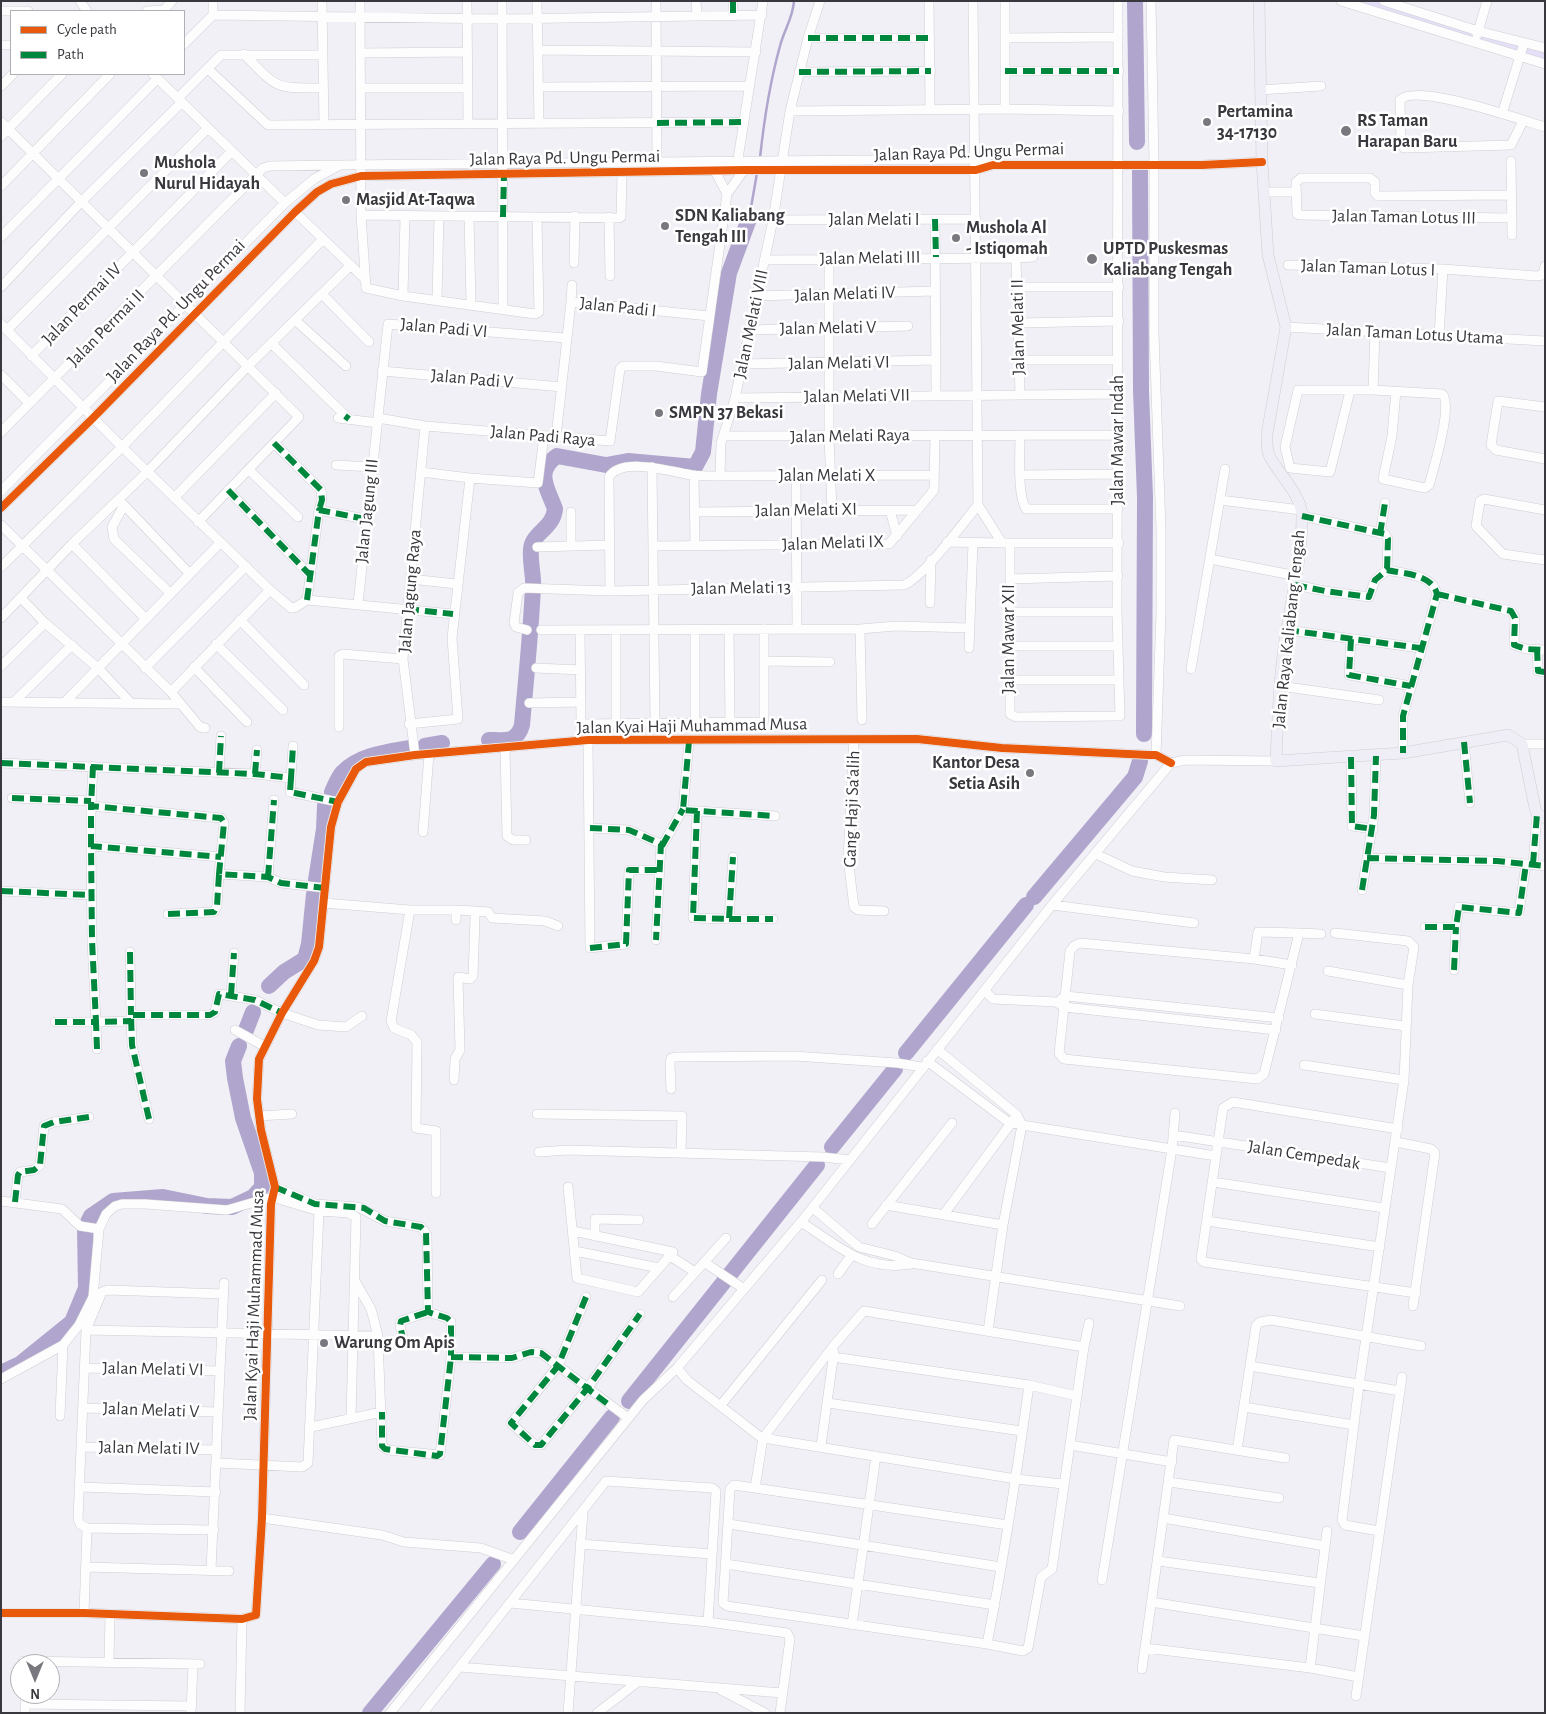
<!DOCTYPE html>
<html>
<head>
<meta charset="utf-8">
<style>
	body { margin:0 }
	#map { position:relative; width:1546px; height:1714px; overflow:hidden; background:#f1f0f6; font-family:"Alegreya Sans",sans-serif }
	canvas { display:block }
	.frame { position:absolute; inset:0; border:2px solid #39383e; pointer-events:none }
	.legend { position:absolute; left:10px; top:10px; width:175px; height:65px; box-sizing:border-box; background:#fff; border:1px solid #b0afb2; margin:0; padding:6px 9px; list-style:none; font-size:15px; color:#39383e }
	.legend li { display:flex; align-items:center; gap:10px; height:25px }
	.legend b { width:25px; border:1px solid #b0afb2 }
	.north { position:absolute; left:10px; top:1654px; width:50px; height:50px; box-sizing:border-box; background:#fff; border:1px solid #b0afb2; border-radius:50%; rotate:180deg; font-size:14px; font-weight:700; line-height:20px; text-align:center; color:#39383e }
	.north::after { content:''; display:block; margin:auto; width:18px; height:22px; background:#79787e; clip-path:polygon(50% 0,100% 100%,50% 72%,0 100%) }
</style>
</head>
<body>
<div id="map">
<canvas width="1546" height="1714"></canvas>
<div class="frame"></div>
<ul class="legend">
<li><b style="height:6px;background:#e8590c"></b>Cycle path</li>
<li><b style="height:6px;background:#00873e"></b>Path</li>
</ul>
<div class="north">N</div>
</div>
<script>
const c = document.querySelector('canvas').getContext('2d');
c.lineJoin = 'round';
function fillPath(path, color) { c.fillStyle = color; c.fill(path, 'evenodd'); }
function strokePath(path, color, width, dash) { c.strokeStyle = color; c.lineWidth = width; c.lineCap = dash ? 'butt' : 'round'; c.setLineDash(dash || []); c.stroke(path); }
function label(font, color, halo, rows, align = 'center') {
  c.font = font + ' "Alegreya Sans",sans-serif'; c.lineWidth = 5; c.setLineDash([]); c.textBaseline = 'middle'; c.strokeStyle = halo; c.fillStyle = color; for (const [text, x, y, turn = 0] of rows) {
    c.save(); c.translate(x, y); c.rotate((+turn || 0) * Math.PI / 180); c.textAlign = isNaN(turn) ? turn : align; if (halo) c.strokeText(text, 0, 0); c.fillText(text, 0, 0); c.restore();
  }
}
const green = new Path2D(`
	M1340,1H1384L1545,48V64Z`);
const stream = new Path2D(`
	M760,158C764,120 770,82 780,46C784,30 793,18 794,1
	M749,219L757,173`);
const river = new Path2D(`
	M1135,1L1137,142
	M1140,169L1141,391L1145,497L1144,734
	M489,740C505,740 517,743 522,725C526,679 531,632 533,586C534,573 528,556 532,544C537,531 553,527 555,509C548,489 534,472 557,456L606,465L628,461L695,467L703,452L709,394L729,273L749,219
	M425,746L442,743
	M332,792C335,786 338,777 343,772C359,755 387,752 409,748
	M316,880L324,829L325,806
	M1034,897L1135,777L1140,761
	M269,986L284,972L305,959L309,944L314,894
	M246,1030L253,1012
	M906,1053L1026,905
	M832,1147L895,1069
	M1,1373L20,1364L72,1322L86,1288L85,1228L91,1216L113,1201L163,1197L207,1206L232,1207L253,1197L262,1187V1173L243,1118L235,1078L233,1061L239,1046
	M629,1401L817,1165
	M520,1532L612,1417
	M370,1713L493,1564`);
const minor = new Path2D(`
	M80,1L87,11
	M322,1L324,125
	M360,1L361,215L366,288L403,296L535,314L539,312L537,218
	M467,1L468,124
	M502,1L503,309
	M537,1L539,124
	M656,1L657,162
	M696,1L697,16
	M733,1V15
	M929,1L930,109
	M973,1L978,505
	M1005,1V109
	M1151,1L1154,164V334L1161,530V613L1156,755
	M1341,1L1545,64
	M1384,1L1478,31L1545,48
	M1,11H28
	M147,11L164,10
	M163,11L172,1
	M213,15V1
	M1477,35L1487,1
	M808,38H930
	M1005,38L1118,37
	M184,44L213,15L502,19L762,15
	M1,45H11
	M538,50L756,52
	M360,53L468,52
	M244,54C278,89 274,88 322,88
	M208,69L268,125L743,122
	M1005,71H1119
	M799,72L931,71
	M153,74L285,203
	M1,86L13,74
	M539,87L749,86
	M361,88H468
	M1260,90L1321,86
	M178,98L221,55H323
	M790,111L1005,109L1119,111
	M1502,114L1524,43
	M1523,121L1511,145L1404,148L1401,144L1400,100C1415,82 1521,120 1545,127
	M1,122L299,417L198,522
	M1,136L62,74
	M1511,161L1512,235
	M737,165L763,1
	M715,171L727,194
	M1,186L110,74
	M1264,192H1295
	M295,212L364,278
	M361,215L619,218L621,217L622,173
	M469,216L471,304
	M609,217L610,276
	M1512,218L1299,215L1297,214L1296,182L1301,178H1370L1375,182V193L1378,196L1512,195
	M935,219L936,395
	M773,220L976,219
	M1,237L157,79
	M1016,258L1033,257
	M829,259V437L832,510
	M574,263L575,216
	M1288,265L1443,269L1536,276L1543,275L1545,266
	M1,287L82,201L182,102
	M1017,287H1119
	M322,294L369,342
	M403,296L405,216
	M755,296L935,291
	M437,299L439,216
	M571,302L572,285
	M295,320L346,366
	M1019,323L1119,321
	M1,324L122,447L270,590L291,608L296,607L307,600
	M1286,327L1545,341
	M7,330L208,128
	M749,330L908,326
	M1439,336L1443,269
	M271,343L349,419
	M31,356L232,151
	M1018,360H1118
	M742,364L936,360
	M382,371L562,387
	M1,375L29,403
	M1373,390L1375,332
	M1350,391L1330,472L1290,468L1285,447L1298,390H1373L1442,394C1454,402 1433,471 1429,485L1425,488L1383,479L1392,436L1396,391
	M1020,395L1118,394
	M735,398L1020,395L1016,258L764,260
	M1545,407L1498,401L1491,445L1496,450L1545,459
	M338,418L378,423
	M378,418L425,426L610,441L620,369L623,366H656L702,372L727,194L746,167
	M1,432L263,168L270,166L338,165
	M1020,435C1020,453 1017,495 1026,509H1118
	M723,436L1118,435
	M556,437L571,302L709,316
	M274,443L321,490L322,500L319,510
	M336,465L372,467
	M652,467L655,724
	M249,470L298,517
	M421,472L470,478
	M694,475L695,546
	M1020,475L1119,474
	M720,476L721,443L735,398L773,220L790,111L808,38L820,1
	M796,476L797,629
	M228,490L311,576
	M1,491L285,203L314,179L340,165L976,159L993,165
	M174,498L276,393
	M1220,500L1301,510
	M122,503L189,573
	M124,505L112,527L114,539L170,593
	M978,505L1002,543H1119
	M1,508L93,418L295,212L317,192L331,184L361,176L744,170H976L993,165H1202L1262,162
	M890,510L897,536
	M1545,510L1484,499L1480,501L1476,526L1503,554L1545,560
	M571,512V546
	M694,512L918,510
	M1302,516L1385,534L1388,539L1387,570
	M1,525L171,692L200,727L205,728
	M1380,534L1385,503
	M947,542L1002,543
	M72,544L145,618
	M1010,544V714L1016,717L1120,716L1117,612L1118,1
	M653,546L889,544L934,490L935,435
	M537,547L610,545
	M1210,559L1297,576
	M1,567L122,447L323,239
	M410,579L457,584
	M1010,579L1118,576
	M1295,585L1325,591L1369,597L1375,580L1387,570C1405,574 1432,574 1437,594L1403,716V753
	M610,591L609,477C622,456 673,472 692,475C701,476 711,476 720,476L934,475
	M1437,594L1511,611L1515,618L1514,645L1526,649L1545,650
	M21,598L45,623
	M307,600L453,614
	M307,600L319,510L365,519
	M930,603L931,560
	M358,604L388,324L566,338
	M1010,612H1117
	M1,618L72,544L147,472L249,365L351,265
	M240,620L304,685
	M860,629L896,626L970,628
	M527,630L516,627L514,623L518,593L524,588L610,591L904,585C924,577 962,524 978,505
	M541,630L860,629L862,720
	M580,630L581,724L761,722L764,720V629
	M616,630V725
	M729,630L730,723
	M1287,630L1420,648
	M695,631V723
	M1351,639L1349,675L1411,686
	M216,644L283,710
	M1009,646H1117
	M969,648L973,543
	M1537,649L1538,671L1545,672
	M764,661L830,662
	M1,666L45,623L98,668
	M194,667L247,722
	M98,668L131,703
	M145,668L246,566
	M536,668L581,670
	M1191,669L1225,469
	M1009,680H1118
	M1280,686L1379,700
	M171,692L270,590
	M16,700L72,645
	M1,702L179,704
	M65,702L220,543
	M529,703L581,702
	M409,724L458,719L452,638L470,478L538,483L544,436
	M339,727V656L343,654L403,659
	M854,739L848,858L854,907L858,910L884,911
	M588,740L590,948L626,944L629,870H660
	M689,741L683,810L775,816
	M1464,742L1470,803
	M1522,744H1545
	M505,748L507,836L513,840H526
	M415,755L403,659L425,426
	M1351,757L1352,826L1373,829
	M1,763L255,774L291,778L293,746
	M93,766L91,806L221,818L224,823L219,874L268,877L281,883L325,888
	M219,773L221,736
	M255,774L257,750
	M291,778L290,792L338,802
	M12,798L91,801
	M697,811L693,918L729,919L733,857
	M590,828L629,830L661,844L656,940
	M423,832L429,754
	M91,846V806
	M662,846L683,809
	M1096,854L1132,871L1164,877L1212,880
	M1367,858L1497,861L1545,866
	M1533,864L1537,814
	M268,877L274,800
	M1362,890L1374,815L1376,756
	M1,891L91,895
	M324,903L410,910H456V920
	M1052,905L1194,923
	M410,910L391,1021L394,1028L411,1035L417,1042L416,1128L436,1131V1193
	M475,911L488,912L492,918L545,921L558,926
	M168,914L214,912L217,906L219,874
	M729,919H773
	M1425,927H1456L1459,907L1519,913L1526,864
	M1299,933L1321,934
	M1335,933L1408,941L1414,947L1408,985L1404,1080L1359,1385L1342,1520L1345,1525L1379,1531
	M130,952L131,1015
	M1254,959L1258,932L1299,933L1264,1074L1257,1079L1064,1059L1059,1053L1070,951L1074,946L1080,943L1254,959L1292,965
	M1454,970L1456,927
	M1328,971L1408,985
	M985,991L993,999L1056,1002L1064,1007L1276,1030
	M231,995L234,953
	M1061,999L1066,996L1279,1018
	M1315,1014L1405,1026
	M55,1022H96L92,940L91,846L221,857
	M235,1030L264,1046
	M97,1049L96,1022L131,1021
	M937,1049L1017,1115L1022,1125L1216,1156
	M927,1061L1011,1124L1017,1123
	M1304,1065L1404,1080
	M454,1080L455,1059L460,1050L458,977L470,979L473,976L475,918V911L456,910
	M671,1089L670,1064L671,1058L675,1057L794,1056L897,1063L922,1067
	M537,1114L682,1116L681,1153
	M259,1116L292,1114
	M149,1119L132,1045L131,1015H210L215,1012L219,994L255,1000L282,1013L318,1025L346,1027L362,1016
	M1398,1129L1233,1102L1223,1108L1201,1259L1204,1262L1416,1293
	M1173,1135L1391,1168
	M1396,1142L1431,1149L1435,1153L1413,1306
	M539,1152L568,1150L823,1157L850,1160
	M1213,1182L1384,1208
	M568,1187L577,1278L638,1292L673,1252L573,1231
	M1,1201L62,1209L80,1226L99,1229
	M15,1202L18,1175L20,1172L34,1170L40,1165L44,1126L54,1122L89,1117
	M886,1205L1003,1225
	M813,1208L859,1247L895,1256L911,1263L1180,1306
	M944,1214L1017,1115
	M1207,1221L1380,1247
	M801,1222C837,1245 864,1272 911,1264
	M872,1224L952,1123
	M595,1236V1219L639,1220
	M575,1251L659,1268
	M670,1256L695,1272
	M704,1262L744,1289
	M838,1274L851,1256
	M355,1281L371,1309L378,1336
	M586,1297L558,1366L511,1423L535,1445H541L587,1389L640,1314
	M673,1297L726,1238
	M86,1330L378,1336L382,1446L388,1450L440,1455L451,1357V1322L447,1318L428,1312L427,1235L421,1227L385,1221L358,1207L315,1204L275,1187
	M988,1331L1003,1225L1022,1125
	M404,1342L400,1326L401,1321L428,1312
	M1084,1347L1089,1323
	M451,1357L512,1358L531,1352L541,1353L628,1418
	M833,1357L1029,1385L1077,1396
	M1250,1366L1256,1326L1260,1322L1271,1320L1421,1346
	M85,1368L220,1371
	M677,1368L687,1380L763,1439
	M1,1379L63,1345L79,1325L93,1297L99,1229L106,1214L115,1206L122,1204H145L227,1210L272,1197L319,1211L349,1213L356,1217L351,1418
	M828,1403L1022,1431
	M721,1405L822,1280
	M1244,1407L1354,1425
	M83,1408L218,1412
	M60,1416L63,1345
	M311,1427L382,1412
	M763,1438L1016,1479L1063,1484
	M1070,1445L1172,1462
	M821,1446L834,1352
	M81,1447L217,1450
	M1237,1450L1250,1366L1400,1391
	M217,1463L302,1467L308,1463L319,1211
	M1169,1482L1279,1498
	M80,1487L216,1492
	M755,1488L763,1438L835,1344L864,1311L1084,1347L1052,1569L1041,1577L1028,1648L1023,1651L987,1644
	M262,1518L382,1535L404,1542L481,1548L514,1560
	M1163,1518L1325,1546
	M729,1524L1001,1567
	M1008,1525L734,1485L730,1489L723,1603L727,1606L987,1644C1004,1558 1017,1472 1029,1385
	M214,1530L87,1528L80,1524L78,1519L86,1330L102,1292L108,1290L223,1294
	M580,1544L712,1554
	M1158,1561L1320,1583
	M726,1564L995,1605
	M86,1567L229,1571
	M211,1570L224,1283
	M1102,1580L1172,1149L1175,1113
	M1151,1602L1364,1636
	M510,1603L708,1622L787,1633L790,1639L780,1713
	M1,1613H84L242,1619L256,1615L262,1518L271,1204L275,1187L261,1130L257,1099L259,1059L282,1013L314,961L319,947L331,827L338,802L356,769L366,762L415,755L588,740L917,739L1002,748L1149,755H1156L1171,763
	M84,1613L87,1528
	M852,1625L876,1456
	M1145,1648L1310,1668L1359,1677
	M23,1661L200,1664
	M109,1661L110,1615
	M460,1667L782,1693
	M1310,1668L1327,1531
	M1142,1669L1174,1440L1285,1458
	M721,1690L765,1713
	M1356,1696L1402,1377
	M26,1704L192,1706
	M25,1713L26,1694
	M191,1713L193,1664
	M240,1713L242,1619
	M390,1713L643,1400L677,1368L801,1222L1052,905L1171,763L1186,760L1276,761
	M423,1713L606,1481L712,1488L716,1491L708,1622
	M568,1713L583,1512
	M597,1713L639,1681`);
const major = new Path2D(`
	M1259,1L1262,162L1268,255L1286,327L1267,434C1267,441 1266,450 1270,457C1280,476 1301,494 1302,516C1302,554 1293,591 1287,629C1279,673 1278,717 1276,761L1403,753L1508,735L1522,744L1535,808L1537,814L1545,818`);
const quiet = new Path2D(`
	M733,1V15
	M808,38H930
	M1005,71H1119
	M799,72L931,71
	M657,123L743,122
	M503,217L504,173
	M935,219L936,257
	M345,416L349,419
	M274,443L321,490L322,500L319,510
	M228,490L311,576
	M1302,516L1385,534L1388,539L1387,570
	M1380,534L1385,503
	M1295,585L1325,591L1369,597L1375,580L1387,570C1405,574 1432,574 1437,594L1403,716V753
	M1437,594L1511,611L1515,618L1514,645L1526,649L1545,650
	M307,600L319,510L365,519
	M407,609L453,614
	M1287,630L1420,648
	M1351,639L1349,675L1411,686
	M1537,649L1538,671L1545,672
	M689,741L683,810L775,816
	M1464,742L1470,803
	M1351,757L1352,826L1373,829
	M1,763L255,774L291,778L293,746
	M93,766L91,806L221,818L224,823L219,874L268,877L281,883L325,888
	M219,773L221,736
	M255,774L257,750
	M291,778L290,792L338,802
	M12,798L91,801
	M697,811L693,918L729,919L733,857
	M590,828L629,830L661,844L656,940
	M91,846V806
	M662,846L683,809
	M1367,858L1497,861L1545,866
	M1533,864L1537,814
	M268,877L274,800
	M1362,890L1374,815L1376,756
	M1,891L91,895
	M168,914L214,912L217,906L219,874
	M729,919H773
	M1425,927H1456L1459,907L1519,913L1526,864
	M590,948L626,944L629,870H660
	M130,952L131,1015
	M1454,970L1456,927
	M231,995L234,953
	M55,1022H96L92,940L91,846L221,857
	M97,1049L96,1022L131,1021
	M149,1119L132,1045L131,1015H210L215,1012L219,994L255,1000L282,1013
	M275,1187L315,1204L364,1208L385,1221L421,1227L426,1232L428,1312L447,1318L451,1322V1357L440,1454L437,1456L385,1449L382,1446V1412
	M15,1202L18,1175L20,1172L34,1170L40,1165L44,1126L54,1122L89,1117
	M586,1297L558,1366L511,1423L535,1445H541L587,1389L640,1314
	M404,1342L400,1326L401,1321L428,1312
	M451,1357L512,1358L531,1352L541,1353L609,1405`);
const cycleway = new Path2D(`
	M1,508L93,418L295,212L317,192L331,184L361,176L744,170H976L993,165H1202L1262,162
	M1,1613H84L242,1619L256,1615L262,1518L271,1204L275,1187L261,1130L257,1099L259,1059L282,1013L314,961L319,947L331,827L338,802L356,769L366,762L415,755L588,740L917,739L1002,748L1149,755H1156L1171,763`);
const markers = [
	[1207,122,5,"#79787e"],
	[1346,131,6,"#79787e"],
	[144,173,5,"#79787e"],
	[346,200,5,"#79787e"],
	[665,226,5,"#79787e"],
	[956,238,5,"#79787e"],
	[1092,259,6,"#79787e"],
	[659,413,5,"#79787e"],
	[1030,773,5,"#79787e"],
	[324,1343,5,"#79787e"]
];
const poiNames = [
	["Pertamina",1217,112],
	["34-17130",1217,133],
	["RS Taman",1357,121],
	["Harapan Baru",1357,142],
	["Mushola",154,163],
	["Nurul Hidayah",154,184],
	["Masjid At-Taqwa",356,200],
	["SDN Kaliabang",675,216],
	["Tengah III",675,237],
	["Mushola Al",966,228],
	["- Istiqomah",966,249],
	["UPTD Puskesmas",1103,249],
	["Kaliabang Tengah",1103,270],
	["SMPN 37 Bekasi",669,413],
	["Kantor Desa",1020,763,"right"],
	["Setia Asih",1020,784,"right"],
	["Warung Om Apis",334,1343]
];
const streetNames = [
	["Jalan Raya Pd. Ungu Permai",969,152,-2],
	["Jalan Raya Pd. Ungu Permai",565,158,-1],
	["Jalan Taman Lotus III",1404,217,1],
	["Jalan Melati I",874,220],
	["Jalan Melati III",870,258,-1],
	["Jalan Taman Lotus I",1368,268,2],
	["Jalan Melati IV",845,294,-2],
	["Jalan Permai IV",82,304,-46],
	["Jalan Padi I",618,307,6],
	["Jalan Raya Pd. Ungu Permai",176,311,-46],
	["Jalan Melati VIII",751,324,-78],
	["Jalan Melati II",1018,327,-91],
	["Jalan Permai II",106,328,-45],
	["Jalan Padi VI",444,328,5],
	["Jalan Melati V",828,328,-1],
	["Jalan Taman Lotus Utama",1415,334,3],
	["Jalan Melati VI",839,363,-1],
	["Jalan Padi V",472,379,5],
	["Jalan Melati VII",857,396,-1],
	["Jalan Padi Raya",543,436,5],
	["Jalan Melati Raya",850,436,-1],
	["Jalan Mawar Indah",1118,440,-90],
	["Jalan Melati X",827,476],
	["Jalan Melati XI",806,510,-1],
	["Jalan Jagung III",367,511,-84],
	["Jalan Melati IX",833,543,-2],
	["Jalan Melati 13",741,588,-1],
	["Jalan Jagung Raya",410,591,-85],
	["Jalan Raya Kaliabang Tengah",1289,629,-84],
	["Jalan Mawar XII",1009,639,-90],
	["Jalan Kyai Haji Muhammad Musa",692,726,-1],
	["Gang Haji Sa'alih",852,809,-88],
	["Jalan Cempedak",1304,1155,9],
	["Jalan Kyai Haji Muhammad Musa",254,1305,-88],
	["Jalan Melati VI",153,1369,1],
	["Jalan Melati V",151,1410,2],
	["Jalan Melati IV",149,1448,1]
];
fillPath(green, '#e5def7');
strokePath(stream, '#b0a5cd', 2.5);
strokePath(river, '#b0a5cd', 16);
strokePath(minor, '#cecdd3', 10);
strokePath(major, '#cfced1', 12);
strokePath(minor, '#fdfdfe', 9);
strokePath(major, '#efedf5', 11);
strokePath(quiet, '#00873e', 6, [12, 6]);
strokePath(cycleway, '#e8590c', 8);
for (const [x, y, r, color] of markers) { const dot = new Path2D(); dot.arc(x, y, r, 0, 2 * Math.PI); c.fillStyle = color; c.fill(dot); strokePath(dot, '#fff', 2); }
label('bold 18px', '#39383e', '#fff', poiNames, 'left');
label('18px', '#39383e', '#fff', streetNames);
</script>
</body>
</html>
